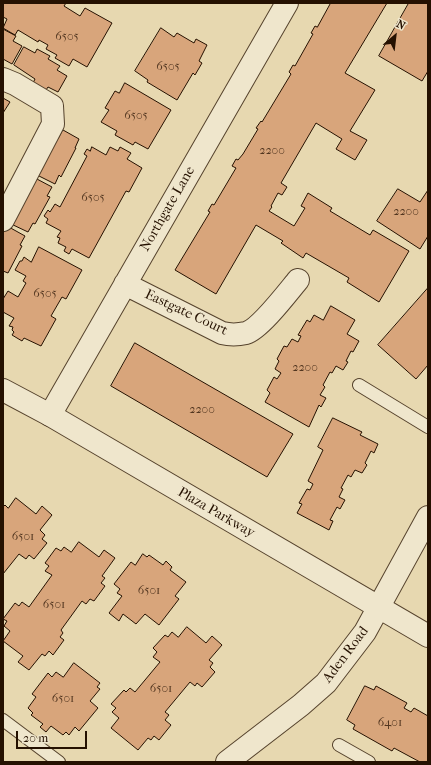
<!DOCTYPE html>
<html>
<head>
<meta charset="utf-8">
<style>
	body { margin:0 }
	#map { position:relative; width:431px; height:765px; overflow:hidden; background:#e7d8b0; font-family:"IM FELL French Canon",serif }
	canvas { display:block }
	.frame { position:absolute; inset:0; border:4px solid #251101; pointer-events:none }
	.north { position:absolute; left:375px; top:16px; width:40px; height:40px; -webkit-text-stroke:3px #efe6cc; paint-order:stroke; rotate:28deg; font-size:11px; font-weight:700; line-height:16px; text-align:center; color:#251101 }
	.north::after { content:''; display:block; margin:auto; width:14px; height:18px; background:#251101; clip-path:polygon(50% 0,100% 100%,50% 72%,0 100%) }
	.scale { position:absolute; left:16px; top:731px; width:71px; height:18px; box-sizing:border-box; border:2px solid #251101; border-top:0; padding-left:5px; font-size:12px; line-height:14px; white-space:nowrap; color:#251101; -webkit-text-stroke:3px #efe6cc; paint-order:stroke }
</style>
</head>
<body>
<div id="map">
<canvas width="431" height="765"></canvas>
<div class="frame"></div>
<div class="north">N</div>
<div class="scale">20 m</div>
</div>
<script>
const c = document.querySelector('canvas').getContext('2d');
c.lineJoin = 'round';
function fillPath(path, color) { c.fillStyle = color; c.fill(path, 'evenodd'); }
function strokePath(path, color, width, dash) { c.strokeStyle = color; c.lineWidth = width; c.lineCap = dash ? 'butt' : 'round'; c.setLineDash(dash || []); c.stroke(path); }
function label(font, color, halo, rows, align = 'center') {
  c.font = font + ' "IM FELL French Canon",serif'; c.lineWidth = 4; c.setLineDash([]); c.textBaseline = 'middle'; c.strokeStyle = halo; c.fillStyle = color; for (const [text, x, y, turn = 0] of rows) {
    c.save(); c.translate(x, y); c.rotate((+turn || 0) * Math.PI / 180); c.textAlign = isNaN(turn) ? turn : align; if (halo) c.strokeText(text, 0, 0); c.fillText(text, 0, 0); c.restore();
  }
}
const building = new Path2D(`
	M3,3H66L64,6L80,16L85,8L112,23L87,67L73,59L69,66L55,58L57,55L46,49L48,45L39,40L38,42L18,30L15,35L3,28L7,19L3,17Z
	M331,3H387L345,73L375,90L350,131L367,140L355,160L336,149L342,139L316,123L281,183L287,187L282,195L278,193L271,206L272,207L269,211L294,226L305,208L301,206L308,193L332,208L330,211L370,235L373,230L409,251L379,302L347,282L349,278L306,253L303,258L281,243L283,241L256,225L216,294L175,270L210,212L208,211L212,204L214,205L236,168L232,166L236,159L238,160L243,154L258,129L256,128L261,121L262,122L291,74L289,72L293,65L295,66L313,34L311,33L315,26L317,27Z
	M409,3H428V71L422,81L379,56Z
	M161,28L174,37L177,33L194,43L196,39L207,45L199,61L202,63L195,75L193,73L177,100L147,82L148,80L135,71Z
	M3,29L16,36L13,41L22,46L12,64L3,59Z
	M24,47L35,53L37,49L50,56L48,59L60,66L57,70L67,76L58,92L48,87L46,90L33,83L35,79L14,65Z
	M125,83L171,110L148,149L135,142L133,145L115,135L117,131L101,122L109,110L105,108L115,91L119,93Z
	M3,98L10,102L3,113Z
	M63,130L79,139L75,148H76L61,177L59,175L55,184L37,175L57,138H58Z
	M92,147L106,155L110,147L118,151L120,147L131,153L127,159L142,168L129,192L126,191L89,258L72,249L69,254L64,251L66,247L58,243L60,238L57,237L61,231L46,223L48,219L44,216L48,210L50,212L55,204L60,207L87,156L84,154L87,149L90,151Z
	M35,178L52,187L47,196L50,197L35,224L33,223L28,232L9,223Z
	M398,189L420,202L428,190V236L420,249L377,221Z
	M7,226L25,236L20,245L22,246L8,273L3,271V234Z
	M39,247L82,270L66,299L62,297L51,316L56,319L41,346L24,338L22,341L12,335L14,332L12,330L13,327L9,326L14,318L3,312V299L8,291L18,297L26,283L23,281L26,276L15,270L20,261H22L24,257L31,262Z
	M428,288V365L416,379L378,345Z
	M331,306L355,320L347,334L359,341L353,352L351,351L346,361L348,362L343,370L336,366L332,373L330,372L323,385L325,387L320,395L326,398L321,407L319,405L309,427L265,402L270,393L267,390L274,377L277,379L281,373L275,369L279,361L277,359L284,346L287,347L292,339L298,342L301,336L298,335L307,320L310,322L314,315L323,320Z
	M135,343L293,434L267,477L111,386Z
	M333,418L362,432L360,435L378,444L374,453L371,451L365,463L367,465L362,473L355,470L351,477L348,475L341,488L343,489L339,497L345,500L340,509L337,507L330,520L333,521L329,530L297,513L302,504L299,503L307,489L310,490L313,484L308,481L323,450L318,447Z
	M16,498L36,514L42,506L52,515L40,530L45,535L42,539L47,543L34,559L29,555L26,559L19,554L3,574V507L5,505L8,508Z
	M79,542L99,557L104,550L115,558L102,576L105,578L101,583L105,586L94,601L90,599L86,604L82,601L61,630L63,633L60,637L64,640L53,655L49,651L45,656L42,654L29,670L18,662L23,656L3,641L10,631L4,626L7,621L3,619L15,603L19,606L22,602L29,607L52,575L45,571L49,566L45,563L56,548L61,551L64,547L71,552Z
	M143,554L147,557L149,555L163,565L166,561L172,567L170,570L186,582L175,596L179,599L159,625L145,614L136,624L123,614L119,621L109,613L122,596L117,593L120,589L114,584L131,562L135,565Z
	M187,627L206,643L212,636L222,645L209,660L213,663L210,667L215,672L202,687L197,683L195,686L190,682L165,712L169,715L165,720L171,725L159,740L154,736L151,740L148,738L138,750L111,728L119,718L112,712L116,708L111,704L124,690L126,692L130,688L135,692L160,662L153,657L157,652L153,648L165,635L168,637L172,632L178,637Z
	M74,663L100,683L97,687L100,689L90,701L98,708L79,731L75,727L69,735L66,732L63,735L51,726L46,732L40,727L43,724L31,715L33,713L28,708L36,697L32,694L48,673L52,677L56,672L63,677Z
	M365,686L374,690L376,686L407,703L404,708L411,712L414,708L428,716V762H420L394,748L392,751L353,729L355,725L347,720Z`);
const service = new Path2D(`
	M359,385L428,427
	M3,720L59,762
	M339,745L369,762`);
const minor = new Path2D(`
	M3,79L15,84L52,106L53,124L3,220
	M125,284L222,333C230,335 237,335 246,333C260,329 288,292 298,280
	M50,415L287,3
	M227,762L301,705L326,683L365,632L428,517`);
const tertiary = new Path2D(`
	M3,390L50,415L428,636`);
const numberNames = [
	["6505",67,37],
	["6505",168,67],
	["6505",136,116],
	["2200",272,151],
	["6505",93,198],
	["2200",406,212],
	["6505",45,294],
	["2200",305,368],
	["2200",202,410],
	["6501",23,537],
	["6501",149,591],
	["6501",54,605],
	["6501",161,689],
	["6501",63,699],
	["6401",390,723]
];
const streetNames = [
	["Northgate Lane",168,209,-60],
	["Eastgate Court",186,313,25],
	["Plaza Parkway",216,513,30],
	["Aden Road",346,655,-53]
];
fillPath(building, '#d8a57b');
strokePath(building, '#251101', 1);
strokePath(service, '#56432d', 14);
strokePath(minor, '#56432d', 24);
strokePath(tertiary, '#56432d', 24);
strokePath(service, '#efe6cc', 12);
strokePath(minor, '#efe6cc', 22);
strokePath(tertiary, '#efe6cc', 22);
label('12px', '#523620', null, numberNames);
label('14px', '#251101', '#efe6cc', streetNames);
</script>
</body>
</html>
